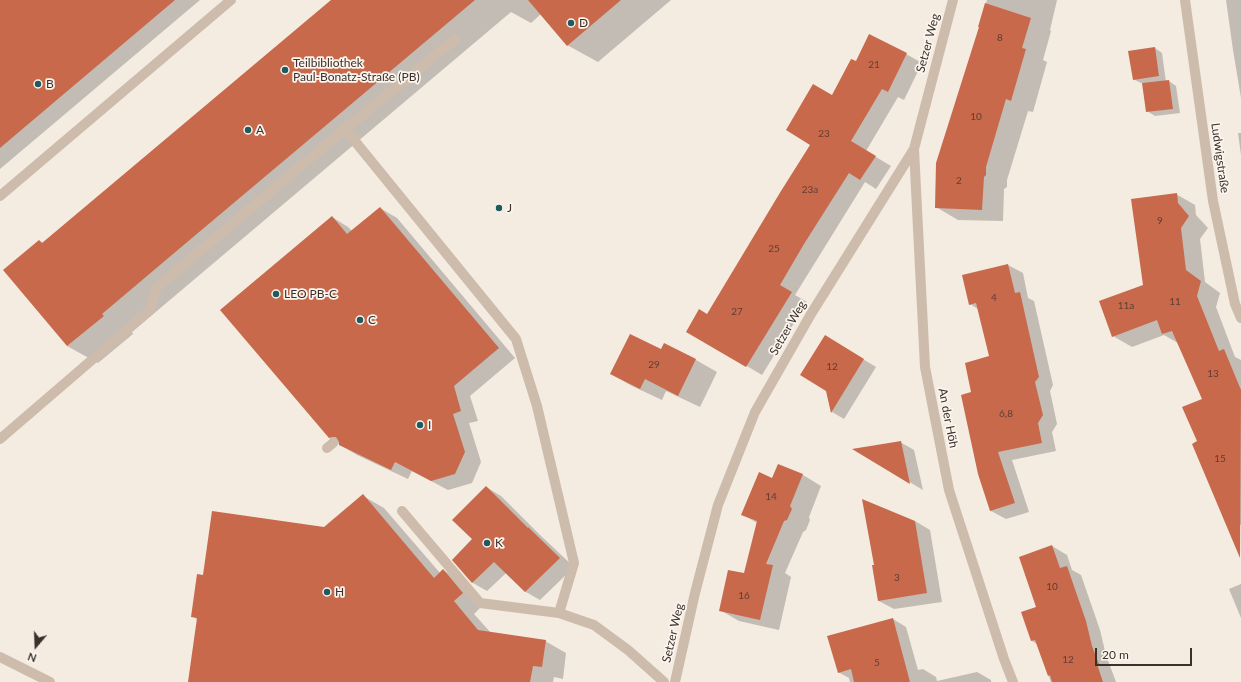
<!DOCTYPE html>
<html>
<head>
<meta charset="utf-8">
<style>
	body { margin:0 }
	#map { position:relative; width:1241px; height:682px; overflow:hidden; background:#f4ebe1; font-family:Lato,sans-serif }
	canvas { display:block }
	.north { position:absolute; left:16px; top:626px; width:40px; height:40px; -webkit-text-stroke:3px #fbf5ee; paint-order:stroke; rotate:199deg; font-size:11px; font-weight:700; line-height:16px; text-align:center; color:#3b302b }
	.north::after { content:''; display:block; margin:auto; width:14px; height:18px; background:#3b302b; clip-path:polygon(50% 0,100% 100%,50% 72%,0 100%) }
	.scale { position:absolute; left:1095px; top:648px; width:97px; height:18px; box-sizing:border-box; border:2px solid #3b302b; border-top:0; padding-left:5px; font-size:12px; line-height:14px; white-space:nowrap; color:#3b302b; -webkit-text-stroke:3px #fbf5ee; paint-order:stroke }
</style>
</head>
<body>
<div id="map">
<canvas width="1241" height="682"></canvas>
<div class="north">N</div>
<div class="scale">20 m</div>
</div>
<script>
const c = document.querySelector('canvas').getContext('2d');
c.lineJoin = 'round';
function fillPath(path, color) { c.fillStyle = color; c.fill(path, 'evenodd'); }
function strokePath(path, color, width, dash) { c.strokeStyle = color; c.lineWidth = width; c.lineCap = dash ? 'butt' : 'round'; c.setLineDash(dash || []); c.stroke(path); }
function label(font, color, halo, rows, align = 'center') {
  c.font = font + ' Lato,sans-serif'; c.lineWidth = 3.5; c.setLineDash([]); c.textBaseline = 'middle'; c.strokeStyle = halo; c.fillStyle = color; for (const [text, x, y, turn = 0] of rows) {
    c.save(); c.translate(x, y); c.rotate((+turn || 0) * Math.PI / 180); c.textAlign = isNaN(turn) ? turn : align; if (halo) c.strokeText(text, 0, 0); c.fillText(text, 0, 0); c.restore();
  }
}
const shadow = new Path2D(`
	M5,0H200L0,169V4Z
	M332,0H671L598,62L567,45L541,14L531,23L511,12L132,332L133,334L98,363L67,346L40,241L43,243Z
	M987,0H1057L1050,30L1051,31L1043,60L1047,62L1033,112L1028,111L1007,180V187L1004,189L1003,221L958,220L936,207L980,27L979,26Z
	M1226,0H1241V98L1233,50Z
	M1155,48L1162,53L1166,82L1169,81L1176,86L1180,113L1155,116L1147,111L1143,83H1141L1133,79Z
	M906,54L922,63L904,100L898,97L866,151L891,166L876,189L865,182L795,295L807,302L762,375L688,331L708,315L812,145L832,96L857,62Z
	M1238,133H1241V155Z
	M1176,194L1195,205L1196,215L1208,228L1200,239L1205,282L1220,293L1216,307L1235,357L1241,360V525L1224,515L1199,442L1203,399L1178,343L1164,335L1132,347L1113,336L1144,285Z
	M380,208L397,218L515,358L470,396L478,421L469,423L481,462L472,483L448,490L412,471L408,479L357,455L329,438L332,217L348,227L352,231Z
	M1008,265L1023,273L1028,298L1034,301L1053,385L1050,391L1057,424L1052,432L1056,451L1012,460L1029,512L1006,519L991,511L979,473L973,393L990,357L978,309L970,304Z
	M838,344L876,367L844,419L832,412Z
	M665,345L696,360L717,372L700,407L666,391L662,400L632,386L611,374L662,351Z
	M900,442L914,450L923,490L854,449Z
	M778,465L803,475L821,486L809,517L810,520L806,530L803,532L785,573L791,577L779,630L739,621L720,610L745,575L757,523L742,514L773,479Z
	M486,487L501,496L540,535L574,567L540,600L526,592L506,573L487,591L473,583L453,560L474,539Z
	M363,496L384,508L440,573L443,570L464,582L483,605L474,614L491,633L545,641L566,653L563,679L554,677L553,682H189L198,620L192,616L204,576L324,528Z
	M915,521L930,530L942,602L894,609L879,601L875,566Z
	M1052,546L1067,555L1072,570L1081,575L1100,630L1106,655L1116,682H1051L1037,644L1032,641L1037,607Z
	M1241,584V618L1229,589Z
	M893,619L906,627L918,670L923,669L936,677L937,681L977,672L991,680V682H850L849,678L838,672Z`);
const building = new Path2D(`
	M0,0H175L0,148Z
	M331,0H475L173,254L102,314L104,316L67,346L3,270L39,240L42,243Z
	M528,0H621L567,46Z
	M985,3L1031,18L1022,48L1026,49L1011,101L1006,99L986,167V175L984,177L982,210L935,208L936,163L979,27H978Z
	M869,34L907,53L888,92L882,89L851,141L876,156L860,180L849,173L804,244L780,285L792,292L746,367L686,332L699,309L707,314L781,191L810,145L786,130L813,84L832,95L851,59L856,61Z
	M1155,47L1159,76L1133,80L1128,51Z
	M1169,80L1173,109L1146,112L1142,83Z
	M1177,193L1178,203L1189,216L1181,228L1186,270L1201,281L1197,296L1219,351L1224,349L1241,390L1240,558L1192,444L1197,441L1182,407L1202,399L1172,331L1162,334L1157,320L1112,337L1099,301L1143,285L1131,199Z
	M380,207L499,348L454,386L461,411L453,414L465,452L455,474L431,481L395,462L391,470L339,445V442L336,437H332L329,438L220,310L332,216L347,234Z
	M1008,264L1015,293L1020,292L1039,377L1035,382L1043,415L1038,423L1042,443L998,452L1015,503L990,511L978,474L961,395L971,392L965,363L989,356L976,303L969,305L962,275Z
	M630,334L661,349L664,343L696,359L678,396L645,379L640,389L610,374Z
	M825,335L864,359L831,413L826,391L800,375Z
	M901,441L910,484L852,449Z
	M778,464L803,474L790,506L792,509L787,520L784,521L766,564L773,565L760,620L719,611L728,570L744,573L757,521L741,515L759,472L772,478Z
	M486,486L528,528V527L560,558L525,592L494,562L472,583L452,560L472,539L452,520Z
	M363,494L434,578L443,569L463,593L454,601L478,630L546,640L542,667L533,666L530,682H188L197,618L191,617L197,574L203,575L212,511L324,527Z
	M862,499L915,521L927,593L878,601L872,565H874Z
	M1052,545L1060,568L1067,566L1086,621L1092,646L1099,664H1097L1103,682H1052L1050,675L1048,676L1035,640L1031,641L1021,612L1036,607L1019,557Z
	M893,618L910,682H854L851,669L838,673L827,636Z`);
const minor = new Path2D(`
	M1185,0L1213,201L1235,304L1241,318
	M345,129L516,339L537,406L574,563L559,613L594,625L628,650L664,682
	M914,149L925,367L949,490L1004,659L1013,682
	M0,196L231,0
	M0,439L150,310L157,287L345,129L402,83L455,39
	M327,448L333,443
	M402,511L480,603L559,613
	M0,657L50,682
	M675,682L695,593L718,505L755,412L811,314L914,149L953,0`);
const markers = [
	[571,23,4,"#1f5a5e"],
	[285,70,4,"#1f5a5e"],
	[38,84,4,"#1f5a5e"],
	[248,130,4,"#1f5a5e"],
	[499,208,4,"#1f5a5e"],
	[276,294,4,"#1f5a5e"],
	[360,320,4,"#1f5a5e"],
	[420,425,4,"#1f5a5e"],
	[487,543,4,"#1f5a5e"],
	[327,592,4,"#1f5a5e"]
];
const numberNames = [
	["8",1000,38],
	["21",874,65],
	["10",976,117],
	["23",824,134],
	["2",959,181],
	["23a",810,190],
	["9",1160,221],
	["25",774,249],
	["4",994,298],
	["11",1175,302],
	["11a",1126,306],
	["27",737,312],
	["29",654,365],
	["12",832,367],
	["13",1213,374],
	["6,8",1006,414],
	["15",1220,459],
	["14",771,497],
	["3",897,578],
	["10",1052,587],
	["16",744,596],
	["12",1068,660],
	["5",877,663]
];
const poiNames = [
	["D",579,23],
	["Teilbibliothek",293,63],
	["Paul-Bonatz-Straße (PB)",293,77],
	["B",46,84],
	["A",256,130],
	["J",507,208],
	["LEO PB-C",284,294],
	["C",368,320],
	["I",428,425],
	["K",495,543],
	["H",335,592]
];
const streetNames = [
	["Setzer Weg",928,43,-75],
	["Ludwigstraße",1220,158,82],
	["Setzer Weg",788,328,-60],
	["An der Höh",948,418,79],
	["Setzer Weg",673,633,-77]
];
fillPath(shadow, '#0003');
fillPath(building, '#c8694b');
strokePath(minor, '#cdbbac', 10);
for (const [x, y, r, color] of markers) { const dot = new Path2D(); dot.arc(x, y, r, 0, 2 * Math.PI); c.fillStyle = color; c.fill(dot); strokePath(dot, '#fbf5ee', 1.5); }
label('10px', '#5e3e33', null, numberNames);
label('12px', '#3b302b', '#fbf5ee', poiNames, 'left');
label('12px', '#3b302b', '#fbf5ee', streetNames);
</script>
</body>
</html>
